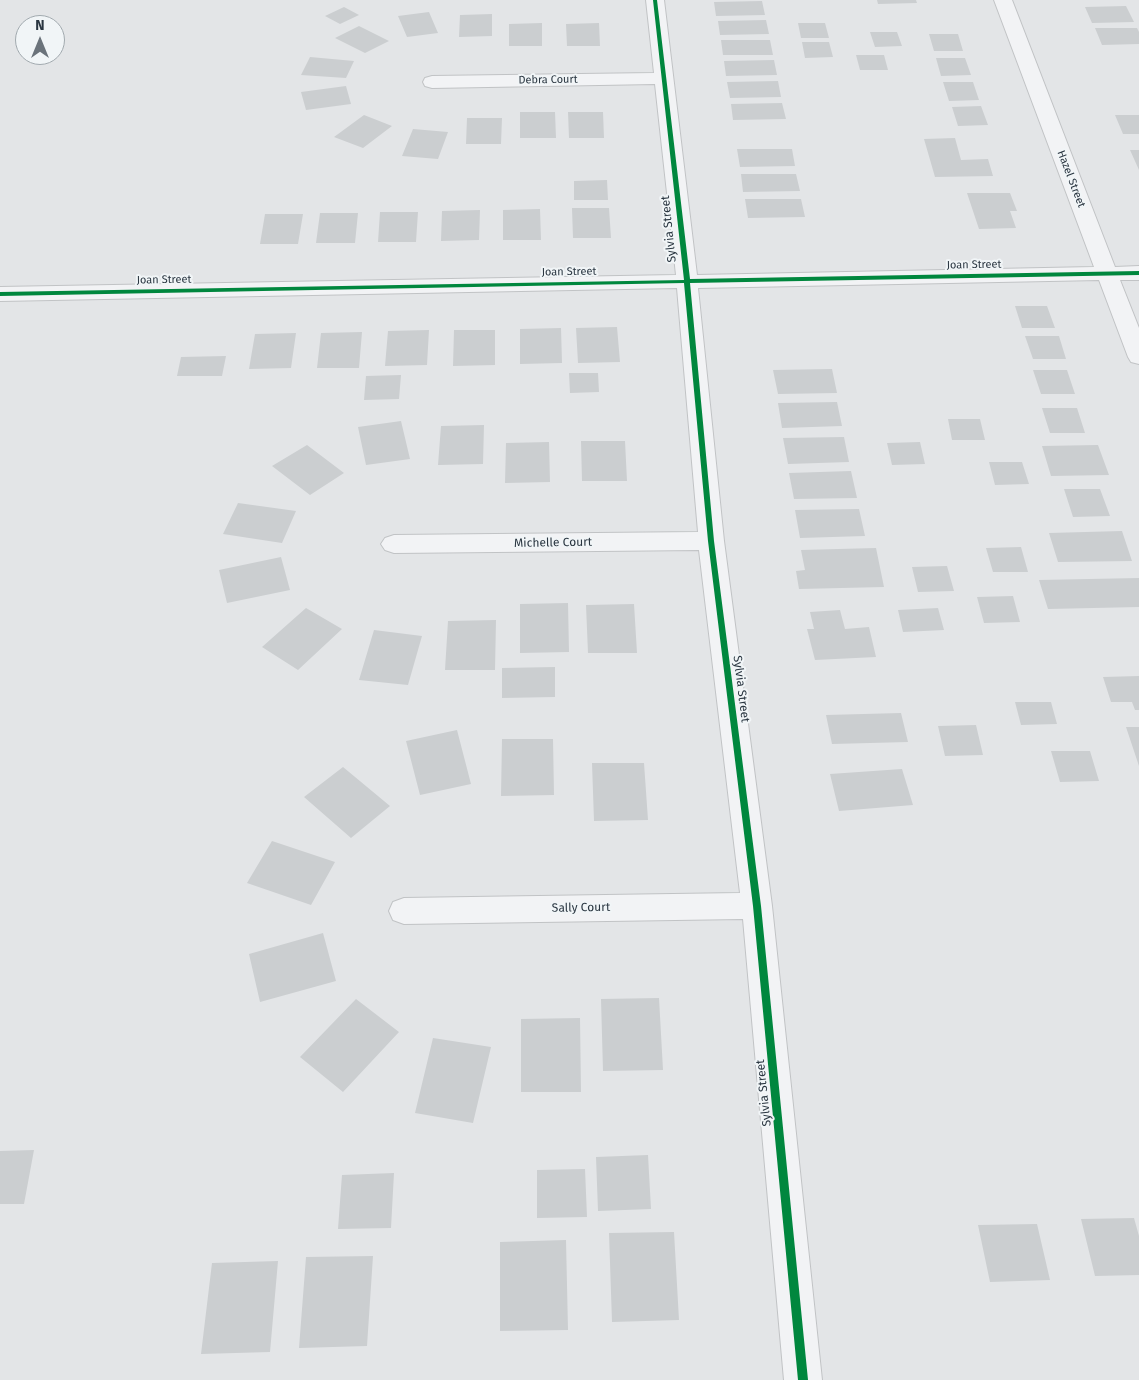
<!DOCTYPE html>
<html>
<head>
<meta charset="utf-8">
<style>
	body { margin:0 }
	#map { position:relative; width:1139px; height:1380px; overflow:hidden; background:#e3e5e7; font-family:"Fira Sans",sans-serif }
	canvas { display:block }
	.north { position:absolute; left:15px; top:15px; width:50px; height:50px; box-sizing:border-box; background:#f1f5f7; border:1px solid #a1a9ae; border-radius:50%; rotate:0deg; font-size:14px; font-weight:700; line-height:20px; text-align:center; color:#2a3641 }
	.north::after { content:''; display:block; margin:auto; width:18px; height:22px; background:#6b737b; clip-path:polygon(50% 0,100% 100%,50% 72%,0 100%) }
</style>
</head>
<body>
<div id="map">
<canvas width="1139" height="1380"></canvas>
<div class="north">N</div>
</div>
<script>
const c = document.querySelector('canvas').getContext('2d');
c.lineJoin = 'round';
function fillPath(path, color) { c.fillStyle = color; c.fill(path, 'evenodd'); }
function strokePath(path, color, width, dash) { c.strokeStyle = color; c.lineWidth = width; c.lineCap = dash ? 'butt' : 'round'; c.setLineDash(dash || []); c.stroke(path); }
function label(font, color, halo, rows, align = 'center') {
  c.font = font + ' "Fira Sans",sans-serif'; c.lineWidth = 4; c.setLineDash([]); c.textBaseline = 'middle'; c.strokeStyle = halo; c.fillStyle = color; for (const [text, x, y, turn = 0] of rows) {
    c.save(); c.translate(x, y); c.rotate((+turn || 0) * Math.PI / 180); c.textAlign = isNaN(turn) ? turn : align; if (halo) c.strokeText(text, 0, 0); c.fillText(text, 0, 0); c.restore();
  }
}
const building = new Path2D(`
	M877,0H916L917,3L878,4Z
	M762,1L765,15L716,16L714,2Z
	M1126,6L1134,22L1092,23L1085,7Z
	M344,7L359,15L340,24L325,16Z
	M429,12L438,33L407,37L398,16Z
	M492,14V36L459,37L460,15Z
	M766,20L769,34L720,35L718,21Z
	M542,23V46H509V24Z
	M599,23L600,46H567L566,24Z
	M798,23H825L829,38H801Z
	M359,26L389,41L365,53L335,38Z
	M1095,28H1137L1139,32V44L1102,45Z
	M870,32H897L902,46L875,47Z
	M929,34H958L963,51H934Z
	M721,40H770L773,55H723Z
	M802,42H829L833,57L805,58Z
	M856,55H884L888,70H860Z
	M310,57L354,61L346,78L301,75Z
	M936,58H965L971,75L941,76Z
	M774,60L777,75L726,76L724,61Z
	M778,81L781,97L730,98L727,82Z
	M943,82H973L979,100L949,101Z
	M346,86L351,104L306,110L301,92Z
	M782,103L786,119L733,120L731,104Z
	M981,106L988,125L958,126L952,107Z
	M520,112H555L556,138H520Z
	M568,112H603L604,138H569Z
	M364,115L392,126L363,148L334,137Z
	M1115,115H1139V134H1123Z
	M467,118H502L501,144H466Z
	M413,129L448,132L438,159L402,156Z
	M955,138L961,160L988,159L993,176L935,177L924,139Z
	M737,149H792L795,166L740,167Z
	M1130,150H1139V170Z
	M741,174H796L800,191L743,192Z
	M607,180L608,200H574V181Z
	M967,193H1010L1017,211H1010L1016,228L979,229Z
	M745,199H801L805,217L748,218Z
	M572,208H609L611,238H573Z
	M540,209L541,240H503V210Z
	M480,210L479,240L441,241L442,211Z
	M380,212H418L416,242H378Z
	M320,213H358L355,243H316Z
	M265,214H303L298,244H260Z
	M1015,306H1047L1055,328H1022Z
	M617,327L620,362L578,363L576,328Z
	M561,328L562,363L520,364V329Z
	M429,330L427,365L385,366L388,331Z
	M454,330H495V365L453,366Z
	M362,332L359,368H317L321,333Z
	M296,333L291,368L249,369L255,334Z
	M1025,336H1059L1066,359H1033Z
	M226,356L222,376H177L181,357Z
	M832,369L837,393L778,394L773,370Z
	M1033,370H1067L1075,394H1041Z
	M569,373H598L599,392L570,393Z
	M401,375L399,399L364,400L366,376Z
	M837,402L842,426L782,428L778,403Z
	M1042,408H1077L1085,433H1050Z
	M948,419H980L985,440H952Z
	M401,421L410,459L366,465L358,427Z
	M484,425L483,464L438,465L441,426Z
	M844,437L849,462L788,464L783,438Z
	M581,441H625L627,481H582Z
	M549,442L550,482L505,483L506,443Z
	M920,442L925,464L892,465L887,443Z
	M307,445L344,473L310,495L272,466Z
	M1098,445L1109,475L1051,476L1042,446Z
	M989,462H1022L1029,484L995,485Z
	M851,471L857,498L794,499L789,473Z
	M1064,489H1100L1110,516L1073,517Z
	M238,503L296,511L282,543L223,534Z
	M859,509L865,536L800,538L795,510Z
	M1122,531L1132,561L1058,562L1049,533Z
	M1021,547L1028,572H993L986,548Z
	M876,548L884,587L799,589L796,571L805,570L801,550Z
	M281,557L290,590L227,603L219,570Z
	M947,566L954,591L918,592L912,567Z
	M1139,578V607L1048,609L1039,580Z
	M1013,596L1020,622L984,623L977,597Z
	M568,603L569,652L520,653V604Z
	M634,604L637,653H588L586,605Z
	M306,608L342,629L298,670L262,647Z
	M938,608L944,630L903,632L898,610Z
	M840,610L845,629L869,627L876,657L815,660L807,629H814L810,612Z
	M496,620L495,670H445L448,621Z
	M374,630L422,636L408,685L359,680Z
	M555,667V697L502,698V668Z
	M1139,676V710H1135L1132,702H1111L1103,677Z
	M1015,702H1051L1057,724L1021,725Z
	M901,713L908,742L832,744L826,715Z
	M976,725L983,755L945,756L938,726Z
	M1126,727H1139V766Z
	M457,730L471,784L420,795L406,741Z
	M502,739H553L554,795L501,796Z
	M1051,751H1090L1099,781L1060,782Z
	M592,763H644L648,820L594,821Z
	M343,767L390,806L351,838L304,797Z
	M902,769L913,805L839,811L830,774Z
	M272,841L335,862L311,905L247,883Z
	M323,933L336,981L260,1002L249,954Z
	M659,998L663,1070L603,1071L601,999Z
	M356,999L399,1032L343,1092L300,1057Z
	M580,1018L581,1092H521V1019Z
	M433,1038L491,1047L473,1123L415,1113Z
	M34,1150L24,1204H0V1151Z
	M648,1155L651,1209L598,1211L596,1157Z
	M585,1169L587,1217L537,1218V1170Z
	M394,1173L391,1228L338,1229L342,1175Z
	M1134,1218L1139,1236V1275L1095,1276L1081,1219Z
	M1037,1224L1050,1280L990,1282L978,1225Z
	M674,1232L679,1320L612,1322L609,1233Z
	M566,1240L568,1330L500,1331V1242Z
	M373,1256L367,1346L299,1348L306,1257Z
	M278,1261L270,1352L201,1354L212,1263Z`);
const minor = new Path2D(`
	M646,0H664L697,275L1094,267L994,0H1012L1115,267L1139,266V280H1120L1139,328V364L1131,362L1128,357L1099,280L698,288L724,541L772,906L822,1380H784L743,919L404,924L393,920L389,911L393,902L404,898L740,893L699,550L394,553L385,550L381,544L385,538L394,535L698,532L677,288L0,301V287L676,275L655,84L432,88L425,86L423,82L425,78L432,76L654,73Z`);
const cycleway = new Path2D(`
	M653,0H657L690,279L1139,271V275L690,283L714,541L761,906L808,1380H798L753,906L708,541L684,283L0,296V292L684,280Z`);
const farStreetnames = [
	["Debra Court",548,80,-1],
	["Hazel Street",1071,179,69],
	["Joan Street",974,265,-1],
	["Joan Street",569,272,-1],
	["Joan Street",164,280,-1]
];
const streetNames = [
	["Sylvia Street",669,229,-96],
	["Michelle Court",553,543,-1],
	["Sylvia Street",741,689,83],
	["Sally Court",581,908,-1],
	["Sylvia Street",764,1093,-96]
];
fillPath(building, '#cbced0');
strokePath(minor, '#c1c3c5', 2);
fillPath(minor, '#f2f3f5');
fillPath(cycleway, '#00873e');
label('11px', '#2a3641', '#f1f5f7', farStreetnames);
label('12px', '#2a3641', '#f1f5f7', streetNames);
</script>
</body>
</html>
